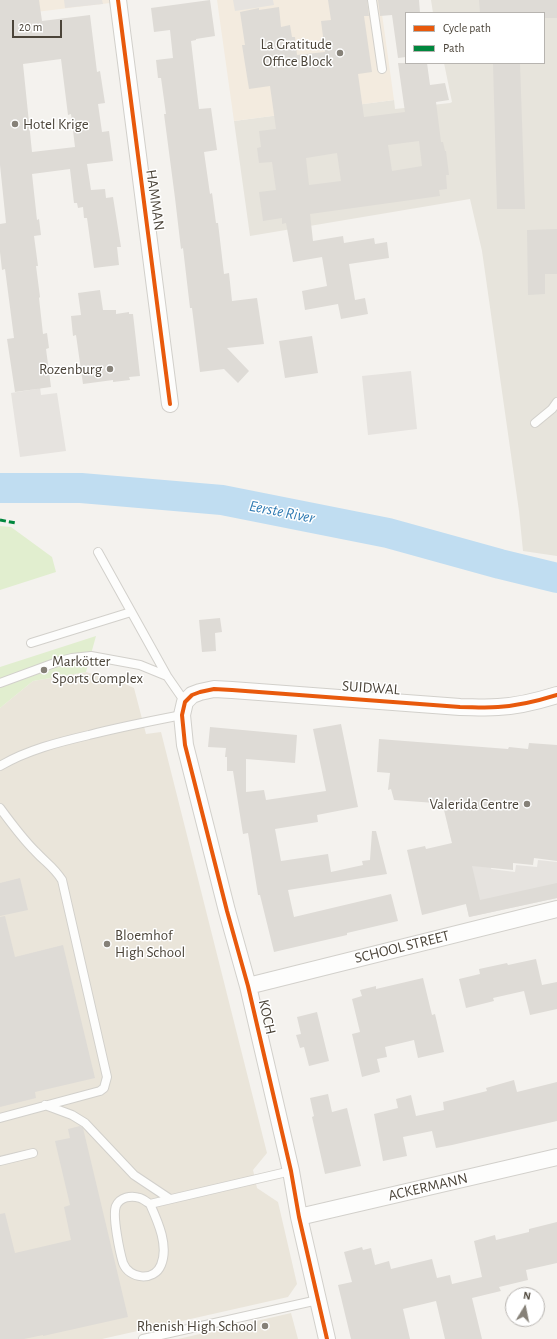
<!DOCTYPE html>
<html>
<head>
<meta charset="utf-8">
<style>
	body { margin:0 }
	#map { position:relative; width:557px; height:1339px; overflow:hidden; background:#f4f2ee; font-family:"Alegreya Sans",sans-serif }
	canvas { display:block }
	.legend { position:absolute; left:405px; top:12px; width:140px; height:52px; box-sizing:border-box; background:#fff; border:1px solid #b7b4b0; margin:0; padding:5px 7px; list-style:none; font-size:12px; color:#4b4439 }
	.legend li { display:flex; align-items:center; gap:8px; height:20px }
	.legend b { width:20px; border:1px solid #b7b4b0 }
	.north { position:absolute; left:505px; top:1287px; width:40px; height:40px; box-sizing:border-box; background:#fff; border:1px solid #b7b4b0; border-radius:50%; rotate:10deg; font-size:11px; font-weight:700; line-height:16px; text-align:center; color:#4b4439 }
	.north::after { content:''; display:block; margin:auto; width:14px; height:18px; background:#868178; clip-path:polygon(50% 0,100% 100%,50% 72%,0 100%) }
	.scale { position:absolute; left:12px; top:20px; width:50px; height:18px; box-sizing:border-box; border:2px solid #4b4439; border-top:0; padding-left:5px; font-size:12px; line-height:14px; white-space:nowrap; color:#4b4439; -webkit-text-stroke:3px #fff; paint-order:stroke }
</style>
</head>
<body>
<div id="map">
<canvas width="557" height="1339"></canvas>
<ul class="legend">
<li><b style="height:5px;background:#e8590c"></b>Cycle path</li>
<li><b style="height:5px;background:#00873e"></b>Path</li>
</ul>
<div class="north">N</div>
<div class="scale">20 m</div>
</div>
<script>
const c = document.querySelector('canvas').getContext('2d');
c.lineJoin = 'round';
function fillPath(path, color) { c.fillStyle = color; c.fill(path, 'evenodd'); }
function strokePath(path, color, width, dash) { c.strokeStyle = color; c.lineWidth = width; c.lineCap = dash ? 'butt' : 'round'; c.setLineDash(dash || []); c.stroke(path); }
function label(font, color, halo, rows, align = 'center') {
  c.font = font + ' "Alegreya Sans",sans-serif'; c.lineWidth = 3; c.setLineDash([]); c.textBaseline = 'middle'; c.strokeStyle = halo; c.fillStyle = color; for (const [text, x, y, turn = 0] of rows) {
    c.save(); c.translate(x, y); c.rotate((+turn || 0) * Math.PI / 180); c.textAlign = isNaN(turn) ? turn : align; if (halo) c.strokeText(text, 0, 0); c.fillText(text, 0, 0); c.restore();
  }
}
const residential = new Path2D(`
	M431,0H557V556L523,551L519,511L482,251L470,199L250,236L234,121L394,100L395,109L450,103L452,102L444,63H544V13H433Z`);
const commercial = new Path2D(`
	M6,0H109L110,3L19,14Z
	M217,0H380L394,100L234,121Z`);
const education = new Path2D(`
	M86,672L121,682L134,688L146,734L161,732L267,1153L253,1170L257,1188L278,1202L297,1284L288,1297L102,1339H0V708L33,681Z
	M291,1313L298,1339H178Z`);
const green = new Path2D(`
	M0,526L11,527L52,557L56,572L0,590Z
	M96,636L86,672L33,681L0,708V667Z`);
const parking = new Path2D(`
	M64,0H102L103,4L65,8Z
	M233,0H273L274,5L235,11Z
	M411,371L417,429L368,435L362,376Z
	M40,387L41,395L57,393L66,451L20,457L11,393L36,389Z
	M448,825L492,862L491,869L515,872L516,865L537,867L538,860L557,862V898L469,917Z`);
const river = new Path2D(`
	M0,488H81L222,500L388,533L500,564L557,578`);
const building = new Path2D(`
	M0,0H39L42,21L90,15L97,72L100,71L105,103L98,104L102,132L109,131L113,161L87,164L91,190L105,189L106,198L113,197L121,247H117L119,265L94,268L87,218H84L83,207L78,208L77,203H74L70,169L32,174L37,220L39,219L41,235L34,236L38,266H36L40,297L39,298L43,334L47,333L49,348L46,349L51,387L15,392L7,339L14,338L5,269L2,270L0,252V224L6,223L0,165ZM61,59L68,115L71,114L75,147L32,152L23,64Z
	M210,0L215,36L196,39V40L191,41L199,109L211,108L217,150L204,152L210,194L212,193L216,223H218L224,274L229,273L232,301L257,298L264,344L227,348L249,371L238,383L224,369L200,372L192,308H190L183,248L181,249L175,198L164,114H166L161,78H158L156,60L173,58L170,30L154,32L151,8Z
	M328,0H367L369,16H364L372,72L358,74L364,117L405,112L398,63H427L430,85L445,83L449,100L436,102L441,142H443L445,151H446L449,175H446L447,189L439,190L440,196L310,214L313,241L343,236L344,243L374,238L375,244L387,242L389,258L349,264L355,300L365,298L368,314L341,319L338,304L305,310L302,291L327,286L322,257L293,262L286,223L282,224V218L263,221L259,192L276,190L272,162L259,163L257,148L261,147L259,131L276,129L270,86L249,89L242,45H245L240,12L259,8V10L279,7L281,27L290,25L292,37H295L297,55L325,52L321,21L331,20ZM419,141L422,166L392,171L388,145ZM337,153L341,181L309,185L306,158Z
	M378,0H419L420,13H406V57L398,58L392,15L380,16Z
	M479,0H557V18H544V13H480Z
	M493,63H520L525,209H497Z
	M557,229V274H545V294L528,295L527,230Z
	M100,290L103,310H116V314L129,312V314H133L140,376L129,377L130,380L113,382V380L83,384L76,335L73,336L71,316L81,315L78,293Z
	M312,336L318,373L285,378L279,341Z
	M220,618L222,632L215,633L216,651L202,652L199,620Z
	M341,724L358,807L317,815L318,822L275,829L281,861L328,854L331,872L363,865L362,861L370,860L372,831H376L387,874L288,890L294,917L391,894L398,921L347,933V935L274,952L260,895H258L248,833L243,834L233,771H227V757H225L226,748L208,747L210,727L297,735L295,763L246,759V792L264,790L266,800L326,791L313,729Z
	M379,739L508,749L509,747L528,749L529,743L557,745V861L534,858L533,865L513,863V870L472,866L480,900L557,883V898L469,917L466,904L422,915L407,850L425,846L426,849L452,843L443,806H435V803L394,800L391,789L388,790L390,773L377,772Z
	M20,878L28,910L0,916V883Z
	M5,916L15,957L63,945L95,1078L35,1092L36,1098L0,1107V917Z
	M536,959L542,985L557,982V1009L530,1015L524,991L493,998L494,1001L466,1008L459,979L480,974L479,969L507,963L508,965Z
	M423,978L432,1015L435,1014L444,1052L418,1058L414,1040L385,1047L387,1057L377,1059L380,1072L362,1077L352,1034L360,1032L352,999L362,996L360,990L376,986V989Z
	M317,1012L329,1061L309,1066L304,1047L300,1048L296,1035L301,1034L297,1017Z
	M514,1080L517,1092L557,1082V1121L452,1145L436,1148L432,1131L403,1137L407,1156L383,1161L374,1114L398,1108L396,1099L411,1095L416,1116L444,1110L443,1102L487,1091L486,1088Z
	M328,1094L332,1112L347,1108L361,1166L325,1174L312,1117L314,1116L310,1098Z
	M80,1126L83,1128L128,1317L43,1336V1335L24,1339H0V1214L5,1213L15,1253L71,1240L64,1207L70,1205L55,1141L70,1138L68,1129Z
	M557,1222V1263L526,1270L528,1280L499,1287L501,1291L472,1298L482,1339H445L436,1301L403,1309L410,1339H351L338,1285L352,1282L344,1252L362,1247L363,1250L371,1248L375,1265L389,1261L391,1269L432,1259L437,1278L450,1275L452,1284L482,1277L474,1241L495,1235L496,1240L529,1232V1229Z`);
const lane = new Path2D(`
	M372,0L382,69
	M535,423L552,409L557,402
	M98,552L167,676
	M31,643L131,612
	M0,683L60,661L72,658L91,656L140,665L167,676L185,702
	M0,766C27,750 59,742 89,735C120,727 151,721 182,715
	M0,808C11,823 22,838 35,851C46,863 53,866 62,880L107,1077L104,1088L100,1091L0,1118
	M45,1105L72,1115L85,1123L134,1175L170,1199
	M0,1161L33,1153
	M150,1204C158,1222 169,1246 161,1265C154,1282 129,1279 123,1263C120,1253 112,1216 116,1206C120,1197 131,1195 140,1198C143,1199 147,1202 150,1204L291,1171
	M143,1339L318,1300`);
const street = new Path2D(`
	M118,0L170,404
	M248,986L557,909
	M299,1217L557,1157
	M327,1339L299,1217L291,1171L248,986L227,911L185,745L182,715L185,702L192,695L200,692L214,689L232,690L460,707C472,707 485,708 498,707C518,706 538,701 557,695`);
const quiet = new Path2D(`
	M0,520L16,523`);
const cycleway = new Path2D(`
	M118,0L170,404
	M327,1339L299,1217L291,1171L248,986L227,911L185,745L182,715L185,702L192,695L200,692L214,689L232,690L460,707C472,707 485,708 498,707C518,706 538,701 557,695`);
const markers = [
	[340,53,4,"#868178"],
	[15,124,4,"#868178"],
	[110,369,4,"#868178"],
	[44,670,4,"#868178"],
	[527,804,4,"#868178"],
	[107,944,4,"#868178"],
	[265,1326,4,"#868178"]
];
const poiNames = [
	["La Gratitude",332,44],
	["Office Block",332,61],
	["Hotel Krige",23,124,"left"],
	["Rozenburg",102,369],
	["Markötter",52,661,"left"],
	["Sports Complex",52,678,"left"],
	["Valerida Centre",519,804],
	["Bloemhof",115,935,"left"],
	["High School",115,952,"left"],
	["Rhenish High School",257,1326]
];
const streetNames = [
	["HAMMAN",155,200,82],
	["SUIDWAL",371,688,4],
	["SCHOOL STREET",402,947,-14],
	["KOCH",267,1017,77],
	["ACKERMANN",428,1187,-13]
];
const waterNames = [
	["Eerste River",282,512,11]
];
fillPath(residential, '#e7e4dc');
fillPath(commercial, '#f3ebdf');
fillPath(education, '#eae5da');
fillPath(green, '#e1eecf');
fillPath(parking, '#e6e3df');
strokePath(river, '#c0ddf1', 30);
fillPath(building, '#dedbd6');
strokePath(lane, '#d2d0cb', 10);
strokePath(street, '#d2d0cb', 18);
strokePath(lane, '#fdfdfc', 8);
strokePath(street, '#fdfdfc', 16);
strokePath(quiet, '#00873e', 3, [6, 3]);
strokePath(cycleway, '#e8590c', 4);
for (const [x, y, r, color] of markers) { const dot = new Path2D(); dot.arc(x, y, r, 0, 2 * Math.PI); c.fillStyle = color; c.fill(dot); strokePath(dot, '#fff', 1.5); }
label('15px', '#4b4439', '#fff', poiNames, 'right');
label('15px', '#4b4439', '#fff', streetNames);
label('italic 16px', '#2e7ab2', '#fff', waterNames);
</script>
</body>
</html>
